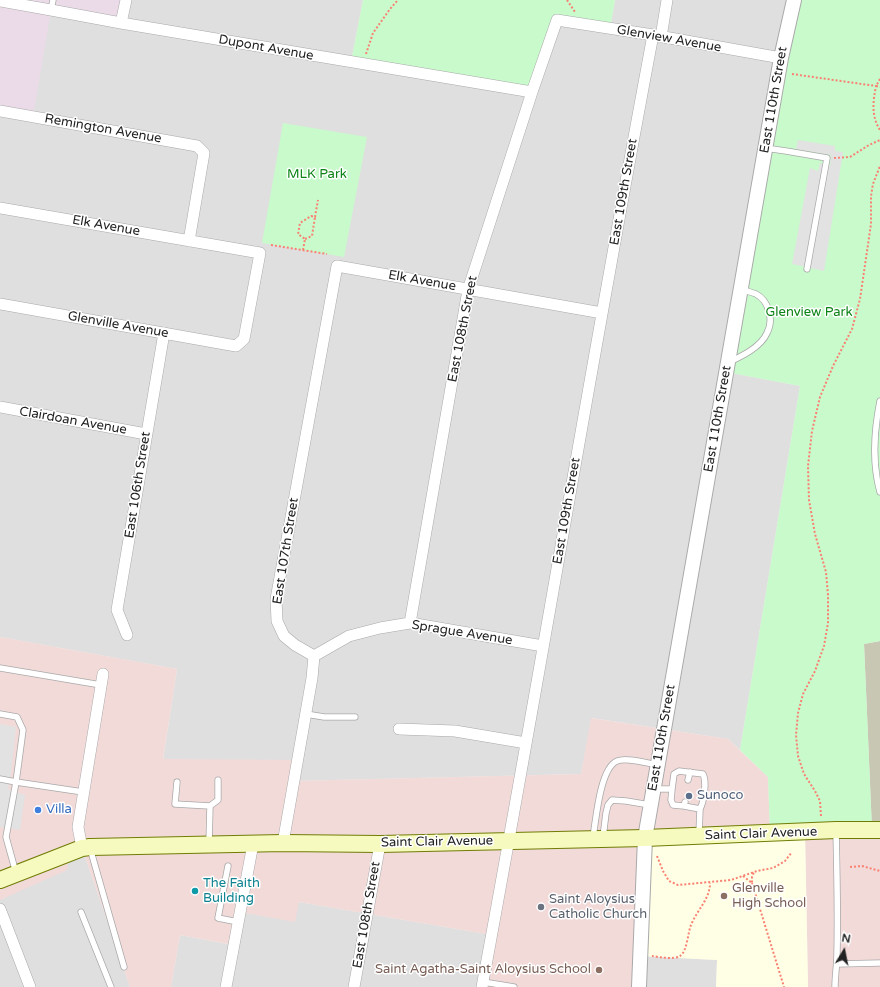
<!DOCTYPE html>
<html>
<head>
<meta charset="utf-8">
<style>
	body { margin:0 }
	#map { position:relative; width:880px; height:987px; overflow:hidden; background:#f2efe9; font-family:"Varela Round",sans-serif }
	canvas { display:block }
	.north { position:absolute; left:824px; top:931px; width:40px; height:40px; -webkit-text-stroke:3px #fff; paint-order:stroke; rotate:10deg; font-size:11px; font-weight:700; line-height:16px; text-align:center; color:#222 }
	.north::after { content:''; display:block; margin:auto; width:14px; height:18px; background:#222; clip-path:polygon(50% 0,100% 100%,50% 72%,0 100%) }
</style>
</head>
<body>
<div id="map">
<canvas width="880" height="987"></canvas>
<div class="north">N</div>
</div>
<script>
const c = document.querySelector('canvas').getContext('2d');
c.lineJoin = 'round';
function fillPath(path, color) { c.fillStyle = color; c.fill(path, 'evenodd'); }
function strokePath(path, color, width, dash) { c.strokeStyle = color; c.lineWidth = width; c.lineCap = dash ? 'butt' : 'round'; c.setLineDash(dash || []); c.stroke(path); }
function label(font, color, halo, rows, align = 'center') {
  c.font = font + ' "Varela Round",sans-serif'; c.lineWidth = 3; c.setLineDash([]); c.textBaseline = 'middle'; c.strokeStyle = halo; c.fillStyle = color; for (const [text, x, y, turn = 0] of rows) {
    c.save(); c.translate(x, y); c.rotate((+turn || 0) * Math.PI / 180); c.textAlign = isNaN(turn) ? turn : align; if (halo) c.strokeText(text, 0, 0); c.fillText(text, 0, 0); c.restore();
  }
}
const residential = new Path2D(`
	M126,0H363L351,62L557,21L610,28L615,0H794L726,372L800,386L740,750L728,739L592,718L581,774L294,781L298,760H163L177,669L0,637V111L51,10Z
	M82,848L130,987H0V880Z
	M299,902L492,935L482,987H171L180,935L233,945L240,912Z
	M640,956L717,960L716,987H639Z`);
const commercial = new Path2D(`
	M0,637L177,669L163,759L298,760L294,781L581,774L591,718L728,739L768,777L770,833L645,838L639,987H482L492,935L299,902L295,922L240,912L234,945L180,935L171,987H130L82,848L69,853L67,870L0,900Z
	M880,830V987H808L805,832Z`);
const industrial = new Path2D(`
	M0,0H126L121,23L51,10L33,116L0,111Z`);
const education = new Path2D(`
	M805,832L808,987H716L717,960L640,956L645,838Z`);
const construction = new Path2D(`
	M880,641V830H872L864,644Z`);
const park = new Path2D(`
	M363,0H615L610,29L557,21L532,92L351,62Z
	M794,0H880V641L864,644L872,830L770,833L768,777L740,750L800,386L726,372Z
	M283,123L367,137L344,257L262,243Z`);
const parking = new Path2D(`
	M798,140L835,146V151L843,152L824,271L792,264L810,168L818,171L820,163L830,166L831,155L796,149Z
	M0,724L16,727L11,774L8,789L25,795L20,830L0,827Z`);
const path = new Path2D(`
	M567,0L575,12
	M366,54L373,33L390,9L398,0
	M792,74L876,86C873,101 871,116 880,130
	M880,79L876,86L880,87
	M834,158L850,157L869,145L880,140
	M305,239L312,236L315,217
	M271,245L327,254
	M303,250L305,239L298,234L300,223L311,216L315,217L318,200
	M821,816L820,801L815,791L804,774L798,756L796,735L798,713L803,694L815,671L824,646L828,623V595L826,572L815,534L809,500L808,466L812,431L820,397L833,366L852,329L860,299L871,224V196L873,184L880,166
	M657,856L663,871L669,881L678,885L731,880L757,871L773,868L785,861L792,852
	M850,867L862,866L880,871
	M743,876L752,883V877L754,872
	M752,883L784,987
	M652,956C659,957 674,960 680,956C687,952 688,932 691,925C697,910 710,899 710,883`);
const service = new Path2D(`
	M51,10L53,0
	M765,148L786,151L827,158L807,269
	M730,362C737,358 744,355 750,351C756,347 764,340 767,333C774,320 769,301 756,294C751,292 746,291 741,289
	M880,401C874,431 872,463 880,492
	M0,668L101,685
	M0,714L17,717L23,730L16,782L83,792
	M306,714L324,717H355
	M0,779L16,782L6,837L16,873
	M688,780L690,772
	M177,782L175,804L210,806
	M653,789H672L674,774L679,771L703,774C707,782 704,801 700,809
	M672,789L671,800L673,805L684,806
	M685,802L684,806L700,809L699,834
	M593,837C596,820 600,768 617,761C626,757 647,763 657,765
	M603,837L606,813L608,805L612,800L626,801L650,805
	M209,844L210,806L218,800V780
	M90,848L124,967
	M228,866L218,918L238,922
	M81,912L111,987
	M837,964L880,963
	M483,982L514,987
	M835,987C835,976 837,965 837,953C838,913 837,872 836,831`);
const minor = new Path2D(`
	M0,1L51,10L121,23L532,92
	M121,23L126,0
	M661,37L667,0
	M0,111L197,146L204,153L189,241
	M0,208L260,253L244,339L236,346L0,304
	M0,407L146,434
	M410,623L468,290L532,92L557,20L653,35L781,58
	M127,635L117,610L164,333
	M314,656L295,645L284,636L277,621L276,599L337,266L602,313
	M314,656L349,636L380,628L410,623L543,646
	M399,729L455,731L526,743
	M283,843L312,678L314,656
	M82,848L78,827L103,674
	M0,909L30,987
	M226,987L253,844
	M354,987L380,844
	M482,987C541,670 593,352 653,35`);
const tertiary = new Path2D(`
	M639,987L645,838L781,58L794,0`);
const secondary = new Path2D(`
	M0,880L82,848L90,847L283,843L380,844L645,838L836,830H880`);
const markers = [
	[689,796,4,"#5c6f8a"],
	[38,810,4,"#3f7fe0"],
	[195,891,4,"#0f9aa8"],
	[724,896,4,"#8d6e63"],
	[541,907,4,"#6b7280"],
	[599,970,4,"#8d6e63"]
];
const streetNames = [
	["Glenview Avenue",669,39,10],
	["Dupont Avenue",266,48,10],
	["East 110th Street",774,100,-80],
	["Remington Avenue",103,129,10],
	["East 109th Street",624,192,-80],
	["Elk Avenue",106,226,10],
	["Elk Avenue",422,281,10],
	["Glenville Avenue",118,325,10],
	["East 108th Street",463,329,-79],
	["East 110th Street",718,419,-80],
	["Clairdoan Avenue",73,421,10],
	["East 106th Street",138,485,-81],
	["East 109th Street",567,511,-80],
	["East 107th Street",286,551,-81],
	["Sprague Avenue",462,633,9],
	["East 110th Street",662,738,-80],
	["Saint Clair Avenue",761,834,-2],
	["Saint Clair Avenue",437,842,-1],
	["East 108th Street",367,915,-80]
];
const parkNames = [
	["MLK Park",317,175],
	["Glenview Park",809,313]
];
const serviceNames = [
	["Sunoco",697,796]
];
const shopNames = [
	["Villa",46,810]
];
const cultureNames = [
	["The Faith",203,884],
	["Building",203,899]
];
const educationNames = [
	["Glenville",732,889],
	["High School",732,904],
	["Saint Agatha-Saint Aloysius School",591,970,"right"]
];
const worshipNames = [
	["Saint Aloysius",549,900],
	["Catholic Church",549,915]
];
fillPath(residential, '#e0dfdf');
fillPath(commercial, '#f2dad9');
fillPath(industrial, '#ebdbe8');
fillPath(education, '#ffffe5');
fillPath(construction, '#c7c7b4');
fillPath(park, '#c8facc');
fillPath(parking, '#e2e2e2');
strokePath(service, '#a9a9a9', 7);
strokePath(minor, '#a9a9a9', 12);
strokePath(tertiary, '#a9a9a9', 16);
strokePath(secondary, '#707d05', 18);
strokePath(path, '#fa8072', 2, [2, 2]);
strokePath(service, '#fff', 5.5);
strokePath(minor, '#fff', 11);
strokePath(tertiary, '#fff', 14);
strokePath(secondary, '#f7fabf', 16);
for (const [x, y, r, color] of markers) { const dot = new Path2D(); dot.arc(x, y, r, 0, 2 * Math.PI); c.fillStyle = color; c.fill(dot); strokePath(dot, '#fff', 1.5); }
label('13px', '#222', '#fff', streetNames);
label('13px', '#0c8416', '#fff', parkNames);
label('13px', '#4e5e75', '#fff', serviceNames, 'left');
label('13px', '#366cbe', '#fff', shopNames, 'left');
label('13px', '#0d838f', '#fff', cultureNames, 'left');
label('13px', '#785e54', '#fff', educationNames, 'left');
label('13px', '#5b616d', '#fff', worshipNames, 'left');
</script>
</body>
</html>
